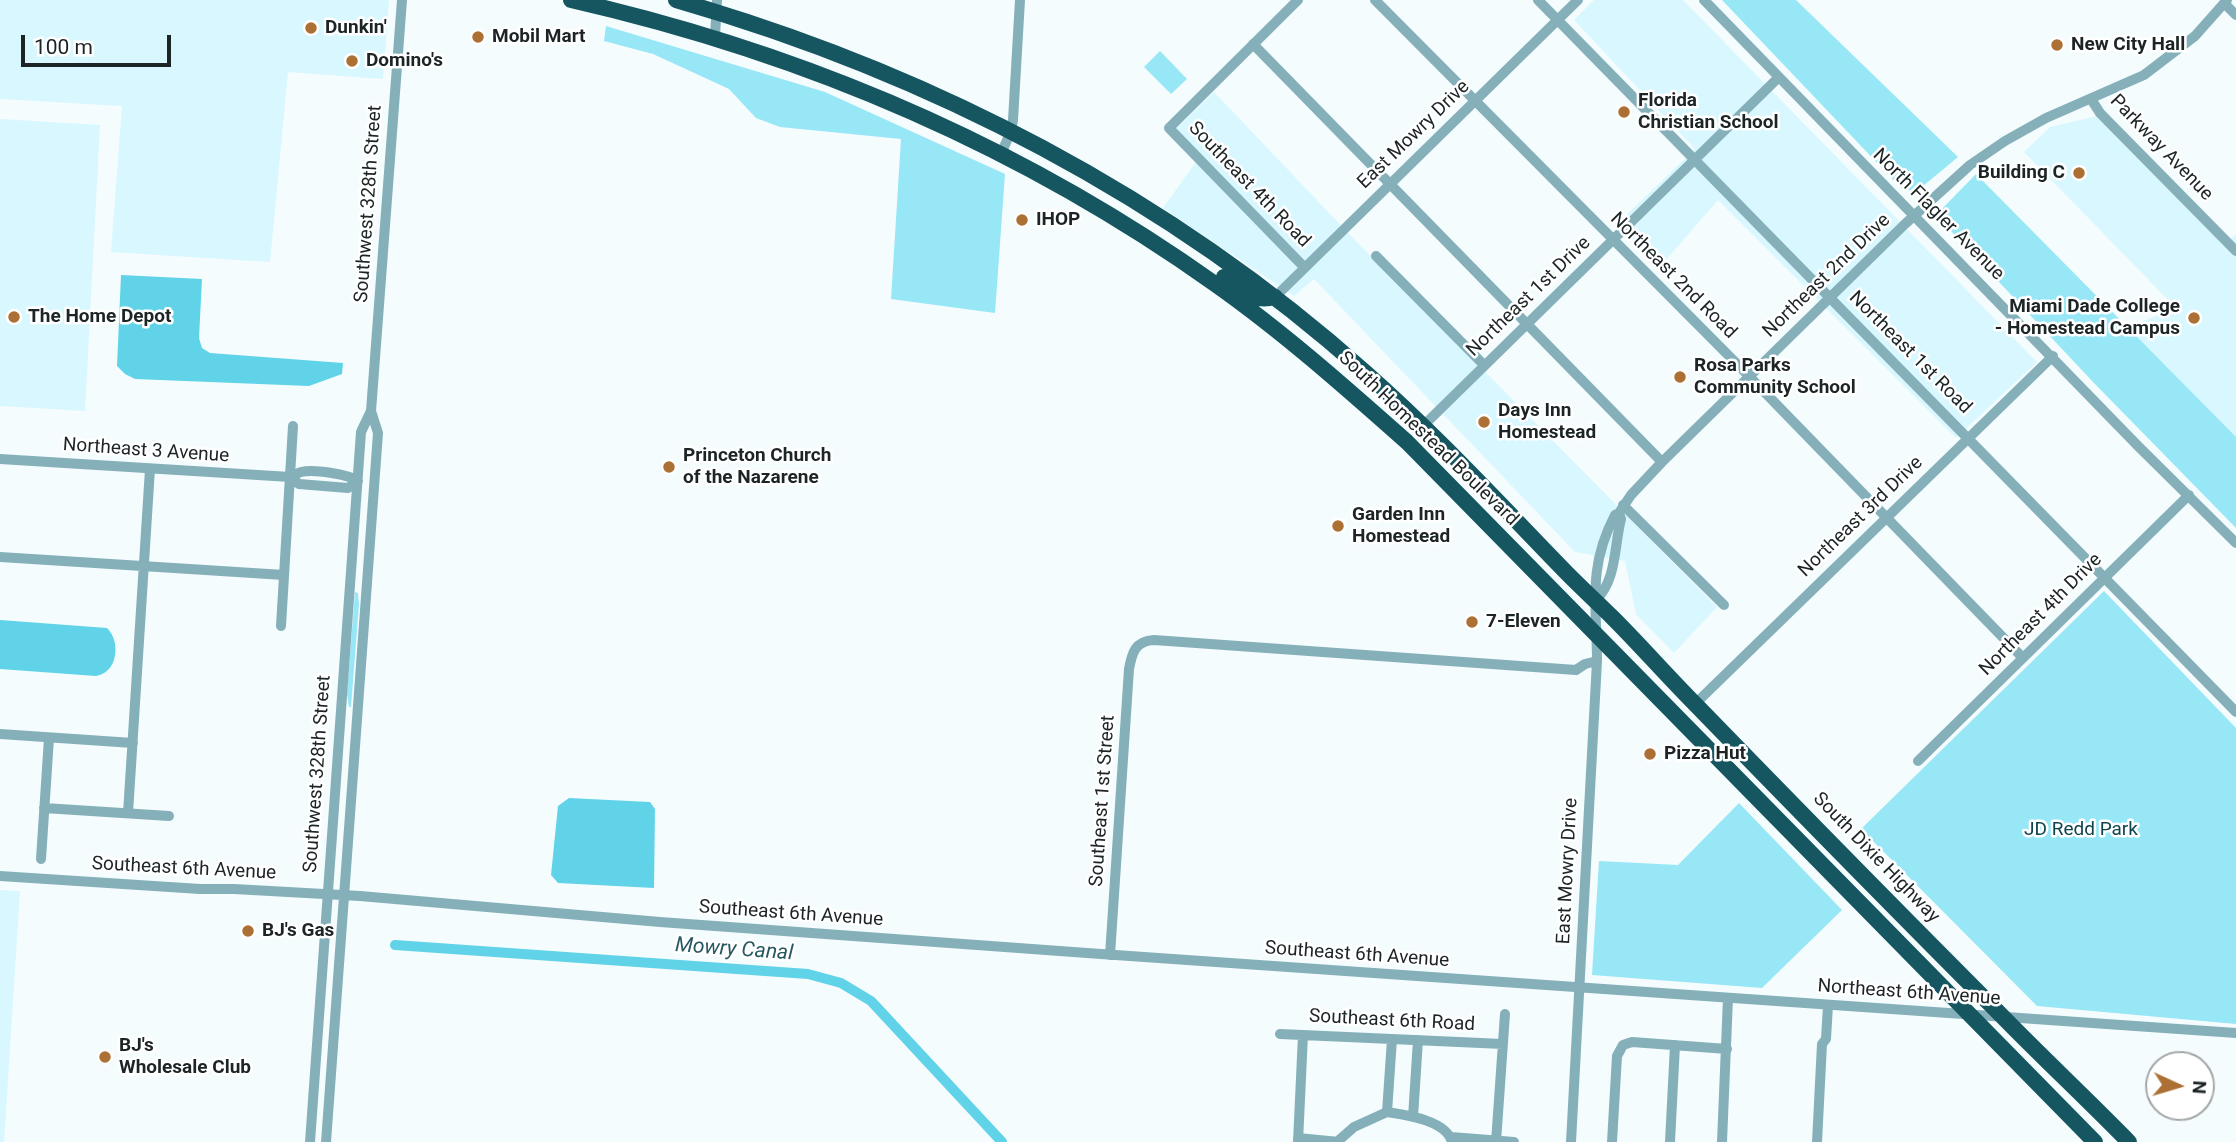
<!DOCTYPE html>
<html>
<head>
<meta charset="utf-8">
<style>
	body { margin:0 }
	#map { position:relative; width:2236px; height:1142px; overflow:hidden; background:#f4fcfe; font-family:Roboto,sans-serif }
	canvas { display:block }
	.north { position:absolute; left:2145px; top:1051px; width:70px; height:70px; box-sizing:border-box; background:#fff; border:2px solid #a4a7a8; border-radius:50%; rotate:94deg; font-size:19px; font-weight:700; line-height:28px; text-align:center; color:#1c2425 }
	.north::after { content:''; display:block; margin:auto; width:24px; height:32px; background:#ad7034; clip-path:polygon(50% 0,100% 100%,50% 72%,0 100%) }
	.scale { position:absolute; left:21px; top:35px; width:150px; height:32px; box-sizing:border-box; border:4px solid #1c2425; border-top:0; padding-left:9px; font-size:21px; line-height:24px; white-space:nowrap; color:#1c2425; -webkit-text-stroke:5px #fff; paint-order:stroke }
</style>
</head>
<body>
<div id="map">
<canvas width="2236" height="1142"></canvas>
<div class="north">N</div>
<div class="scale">100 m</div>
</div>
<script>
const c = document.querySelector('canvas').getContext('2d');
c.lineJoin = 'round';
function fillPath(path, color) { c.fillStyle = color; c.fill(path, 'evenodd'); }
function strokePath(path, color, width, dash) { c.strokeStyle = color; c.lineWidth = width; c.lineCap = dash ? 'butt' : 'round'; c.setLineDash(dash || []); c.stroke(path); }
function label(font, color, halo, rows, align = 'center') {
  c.font = font + ' Roboto,sans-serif'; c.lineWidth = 5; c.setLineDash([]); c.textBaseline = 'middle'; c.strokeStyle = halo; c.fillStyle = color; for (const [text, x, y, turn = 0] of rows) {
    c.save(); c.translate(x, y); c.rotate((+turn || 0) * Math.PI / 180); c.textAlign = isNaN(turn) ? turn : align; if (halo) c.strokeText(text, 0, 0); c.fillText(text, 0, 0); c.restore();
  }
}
const built = new Path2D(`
	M0,0H389L383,79L288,72L270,262L111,252L122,106L0,99Z
	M1594,0H1683L2037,362L1956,438L1718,200L1658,269L1617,224L1695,149L1574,20Z
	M1214,92L1351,236L1717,607L1674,653L1636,614L1625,561L1575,552L1314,279L1294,296L1163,208L1201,155L1176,129Z
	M2097,116L2225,245L2236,234V527L2082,370L2128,327L2176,308L2024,152L2050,127Z
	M0,119L100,125L85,411L0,406Z
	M0,890L20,891L4,1142H0Z`);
const green = new Path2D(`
	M1722,0H1796L1958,157L1917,191L1902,189Z
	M606,26L825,92L1005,174L995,313L891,299L901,139L780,127L756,118L729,89L653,54L604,41Z
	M1160,51L1187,79L1171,94L1144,67Z
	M1976,174L2236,437V528L2094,383L1936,215Z
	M2104,591L2236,728V1024L2037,1006L1861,829Z
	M355,592L358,593L359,604L351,707H349L347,694Z
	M1739,803L1842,910L1762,988L1592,975L1599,861L1678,865Z`);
const water = new Path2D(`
	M121,275L202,279L199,338L202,348L210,353L343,363L342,374L309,386L135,379L125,374L117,366Z
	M0,620L107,628C121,641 118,673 96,676L0,669Z
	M569,798L650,802L655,809L654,888L558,883L551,875L558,806Z`);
const canal = new Path2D(`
	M395,945L808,974L841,983L871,1001L1002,1142`);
const minor = new Path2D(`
	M1298,0L1169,128L1304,267
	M1375,0L1743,370L2022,657
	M1538,0L2236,712
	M1704,0L2138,446L2236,543
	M2225,4L2236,15
	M715,37L717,0
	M1253,44L1662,462
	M2091,99L2100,113L2236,251
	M1001,154L1011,131L1013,120L1020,0
	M1376,256L1484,365
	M1275,297L1578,0
	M1424,425L1779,77
	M0,459L290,477C294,476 297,473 301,472C314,469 347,474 358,481L348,488L299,484L290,477
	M1623,505L1724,605
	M0,557L284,575
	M1595,601C1617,581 1614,546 1621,519L1619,513
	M281,626L293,426
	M1695,704L2053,356
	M0,734L133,743
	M1918,761L2189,495
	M44,808L169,816
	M128,813L150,469
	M41,859L49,738
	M0,876L200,889H234L360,896L660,922L1101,954L2236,1033
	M1110,955L1129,669C1132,653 1135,641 1154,640L1576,670L1585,664L1597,661
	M1280,1034L1503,1044
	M1387,1112L1392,1039
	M1413,1117L1418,1040
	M1451,1137L1514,1142
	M1298,1138L1339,1142
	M1338,1141L1354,1127L1387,1112C1406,1115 1446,1120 1452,1142
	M310,1142L361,432L371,411
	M326,1142L378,433L371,411L402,0
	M1298,1142L1303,1035
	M1496,1142L1505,1014
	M1571,1142L1597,661C1597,606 1587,568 1615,515L1619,513L1631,495L1662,462L1905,224L1970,165L2005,141L2046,118L2144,75L2195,36L2227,0
	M1612,1142L1617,1056L1623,1045L1632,1042L1727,1049
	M1670,1142L1675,1045
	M1722,1142L1728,998
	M1817,1142L1822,1044L1826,1039L1828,1005`);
const highway = new Path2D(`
	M571,0C803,53 1021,146 1215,284C1283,332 1345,387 1407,442L2095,1142
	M676,0C930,73 1169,197 1366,373C1435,434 1496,500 1560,566C1577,584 1596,601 1613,618C1642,647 1669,678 1698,707C1799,811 1900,914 2002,1016C2044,1059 2087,1099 2129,1142
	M1224,277C1242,290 1252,303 1275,297`);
const markers = [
	[311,28,7,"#ad7034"],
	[478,37,7,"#ad7034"],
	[2057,45,7,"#ad7034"],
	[352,61,7,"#ad7034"],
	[1624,112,7,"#ad7034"],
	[2079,173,7,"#ad7034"],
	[1022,220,7,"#ad7034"],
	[14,317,7,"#ad7034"],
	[2194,318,7,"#ad7034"],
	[1680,377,7,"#ad7034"],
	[1484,422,7,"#ad7034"],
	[669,467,7,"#ad7034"],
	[1338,526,7,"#ad7034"],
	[1472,622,7,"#ad7034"],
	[1650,754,7,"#ad7034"],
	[248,931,7,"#ad7034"],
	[105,1057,7,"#ad7034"]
];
const poiNames = [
	["Dunkin'",325,28],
	["Mobil Mart",492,37],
	["New City Hall",2071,45],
	["Domino's",366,61],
	["Florida",1638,101],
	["Christian School",1638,123],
	["Building C",2065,173,"right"],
	["IHOP",1036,220],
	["Miami Dade College",2180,307,"right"],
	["- Homestead Campus",2180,329,"right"],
	["The Home Depot",28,317],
	["Rosa Parks",1694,366],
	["Community School",1694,388],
	["Days Inn",1498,411],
	["Homestead",1498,433],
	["Princeton Church",683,456],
	["of the Nazarene",683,478],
	["Garden Inn",1352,515],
	["Homestead",1352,537],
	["7-Eleven",1486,622],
	["Pizza Hut",1664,754],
	["BJ's Gas",262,931],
	["BJ's",119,1046],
	["Wholesale Club",119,1068]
];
const streetNames = [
	["East Mowry Drive",1414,135,-44],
	["Parkway Avenue",2161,148,46],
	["Southeast 4th Road",1249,185,46],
	["Southwest 328th Street",369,204,-86],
	["North Flagler Avenue",1938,215,45],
	["Northeast 2nd Road",1673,276,45],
	["Northeast 2nd Drive",1827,276,-44],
	["Northeast 1st Drive",1529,297,-44],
	["Northeast 1st Road",1910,353,45],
	["South Homestead Boulevard",1428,439,44],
	["Northeast 3 Avenue",146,451,4],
	["Northeast 3rd Drive",1861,517,-44],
	["Northeast 4th Drive",2041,615,-45],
	["Southwest 328th Street",318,774,-86],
	["Southeast 1st Street",1103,801,-86],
	["South Dixie Highway",1876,858,46],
	["Southeast 6th Avenue",184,869,3],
	["East Mowry Drive",1568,871,-87],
	["Southeast 6th Avenue",791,914,4],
	["Southeast 6th Avenue",1357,955,4],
	["Northeast 6th Avenue",1909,993,4],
	["Southeast 6th Road",1392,1021,3]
];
const parkNames = [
	["JD Redd Park",2081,830]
];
const waterNames = [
	["Mowry Canal",734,950,4]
];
fillPath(built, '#d9f7fe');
fillPath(green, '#98e7f7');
fillPath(water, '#60d3e9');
strokePath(canal, '#60d3e9', 10);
strokePath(minor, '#85b0ba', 10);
strokePath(highway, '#165661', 16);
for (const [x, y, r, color] of markers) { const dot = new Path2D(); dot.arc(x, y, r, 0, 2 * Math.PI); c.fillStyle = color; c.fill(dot); strokePath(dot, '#fff', 2.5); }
label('bold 19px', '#1c2425', '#fff', poiNames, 'left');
label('19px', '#1c2425', '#fff', streetNames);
label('19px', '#10444e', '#fff', parkNames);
label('italic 21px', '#275862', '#fff', waterNames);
</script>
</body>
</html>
